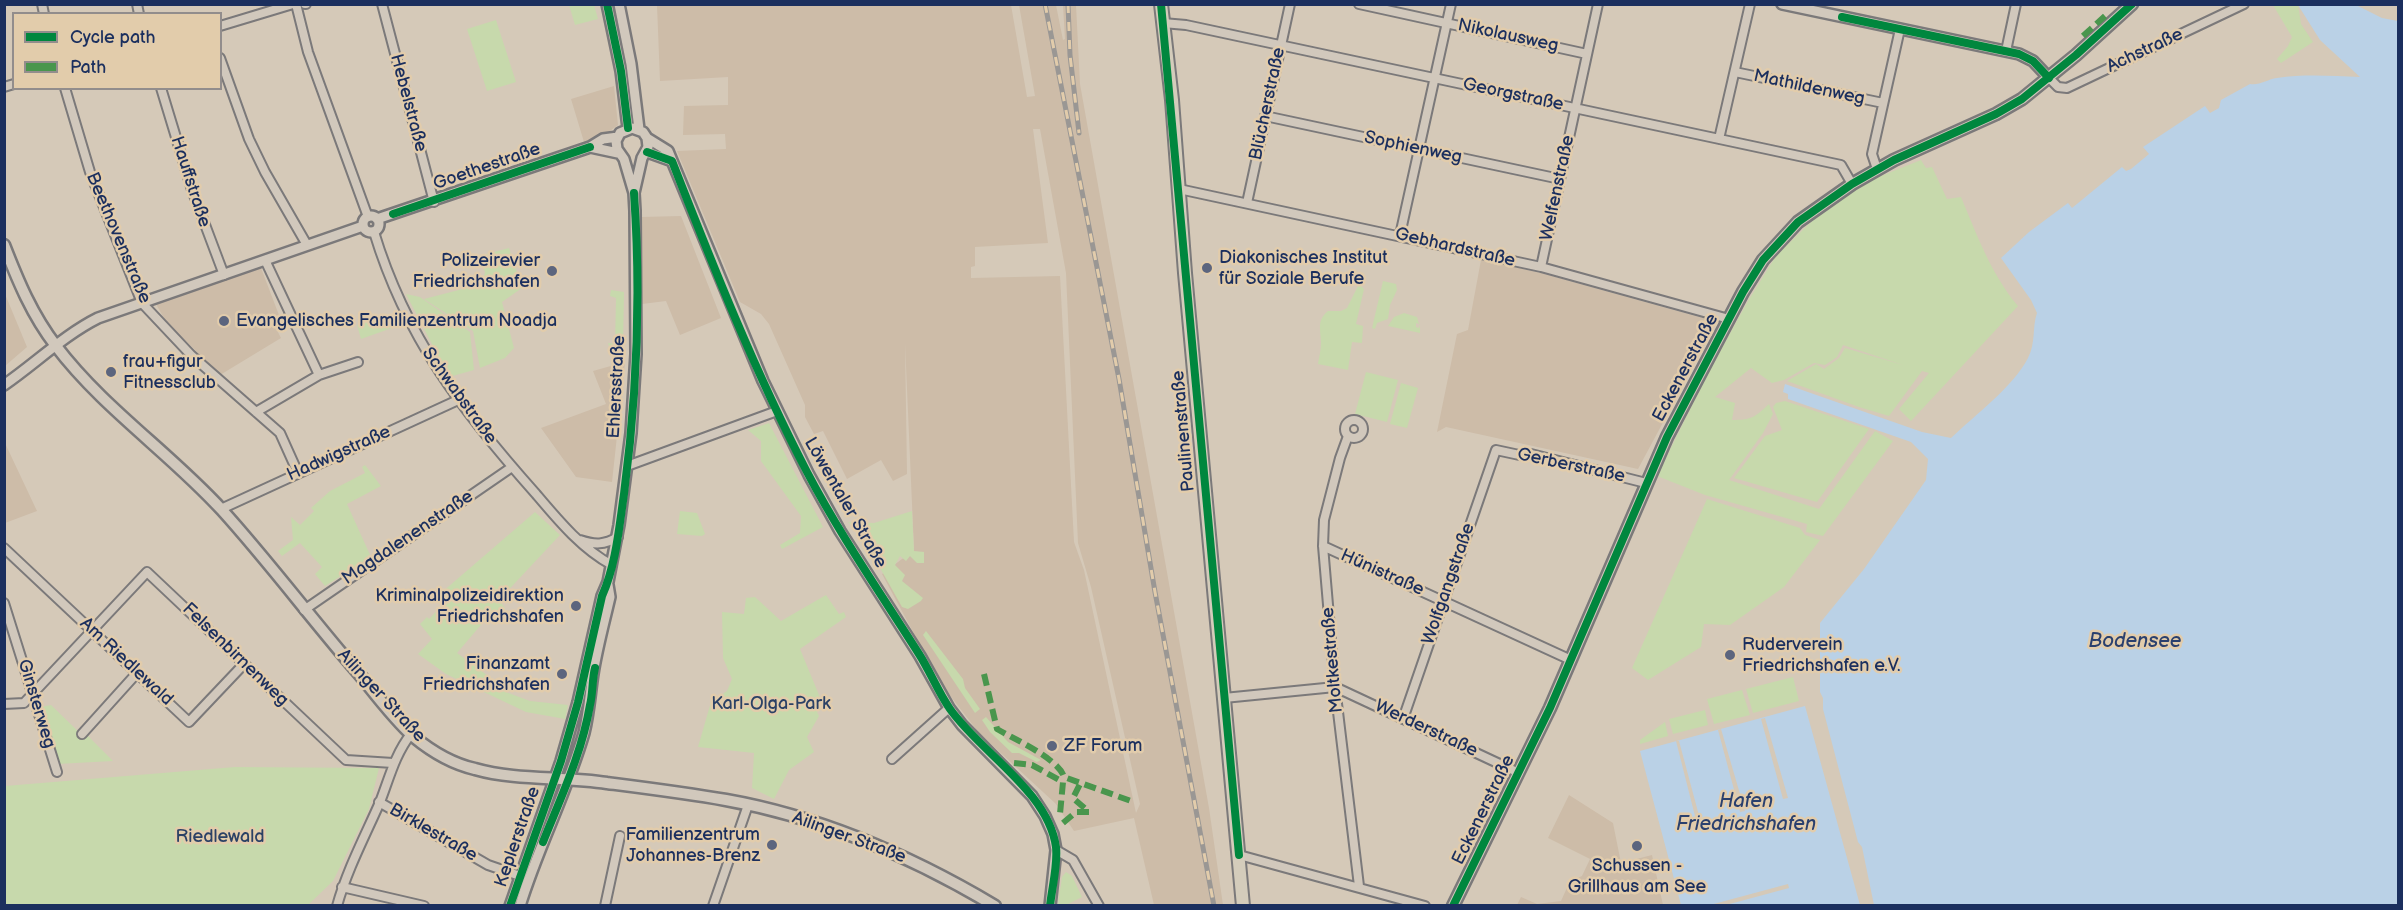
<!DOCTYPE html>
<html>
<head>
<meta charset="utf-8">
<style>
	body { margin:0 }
	#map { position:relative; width:2403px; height:910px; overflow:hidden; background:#d5c9b8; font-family:"Balsamiq Sans",sans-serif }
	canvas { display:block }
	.frame { position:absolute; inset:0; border:6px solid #1b2f5e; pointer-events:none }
	.legend { position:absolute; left:12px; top:12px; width:210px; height:78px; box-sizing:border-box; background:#e2ccab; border:2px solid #928d8c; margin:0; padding:8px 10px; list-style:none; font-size:18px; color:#1b2f5e }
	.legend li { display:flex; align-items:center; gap:12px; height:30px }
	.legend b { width:30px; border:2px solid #928d8c }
</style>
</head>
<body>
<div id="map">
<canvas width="2403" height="910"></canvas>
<div class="frame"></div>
<ul class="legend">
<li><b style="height:8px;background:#00873e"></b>Cycle path</li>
<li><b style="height:8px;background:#49964d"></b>Path</li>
</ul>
</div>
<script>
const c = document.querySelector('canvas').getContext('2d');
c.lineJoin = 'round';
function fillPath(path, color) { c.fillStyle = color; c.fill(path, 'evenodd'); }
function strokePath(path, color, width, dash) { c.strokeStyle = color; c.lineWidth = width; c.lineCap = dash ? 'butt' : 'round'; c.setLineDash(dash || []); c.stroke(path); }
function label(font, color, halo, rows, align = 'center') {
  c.font = font + ' "Balsamiq Sans",sans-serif'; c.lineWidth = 5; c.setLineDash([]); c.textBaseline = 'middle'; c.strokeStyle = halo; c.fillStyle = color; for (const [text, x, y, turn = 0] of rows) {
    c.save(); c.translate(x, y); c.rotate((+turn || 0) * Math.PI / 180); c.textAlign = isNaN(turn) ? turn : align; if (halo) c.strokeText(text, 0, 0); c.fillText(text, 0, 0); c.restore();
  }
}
const built = new Path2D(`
	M657,5H1011L1027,97L1035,96L1019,5H1056L1063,40L1065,39L1063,5H1076L1080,84L1209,808L1223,905H1154L1134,818L1074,831L1056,804L979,733L941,684L882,574L914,550L905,343L907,474L893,481L881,460L847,479L823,431L814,434L805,417V405L769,324L761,314L740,302L677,151L726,149L725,134L683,135L684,106L728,105V77L660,81ZM1033,129H1040L1066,273L1078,543L1091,587L1140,804L1136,813L1084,570L1074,542L1060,276L971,278V267L975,266V247L1048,243Z
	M614,86L618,125L603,136L584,142L571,99Z
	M681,216L721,318L680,335L666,301L642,304L641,217Z
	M1481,260L1537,272L1717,322L1638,469L1446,427L1437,432L1457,334L1468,330Z
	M261,268L282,323L276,328L281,338L220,375L165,320L156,304Z
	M5,294L27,347L5,366H4Z
	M625,362L612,482L576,477L541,428L606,404L593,371Z
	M4,441L37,511L5,523H4Z
	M1569,795L1613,823L1621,863L1652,855L1663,905H1517L1521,897L1537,904L1561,901L1570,881L1582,876L1590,859L1548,838Z`);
const green = new Path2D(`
	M2298,4L2301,24L2313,42L2281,63L2277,59L2288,46L2292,37L2273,5Z
	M569,5H594L598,19L575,25Z
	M496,20L516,82L487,91L467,29Z
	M1921,160L1926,168L1932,167L1947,199L1961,197C1977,235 1991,274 2018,306L1911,421L1899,409L1929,373L1922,371L1889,416L1859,407L1787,381L1816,364L1824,369L1839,358L1845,348L1903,365L1843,345L1837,357L1825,365L1814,363L1784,380L1772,383L1751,368L1715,397L1735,403L1732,420C1752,420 1755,417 1769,404L1773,414L1763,433L1729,480L1819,509L1875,431L1893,441L1823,536L1806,532L1807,524L1705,495L1657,476L1708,373L1748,301L1776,256L1811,222L1843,198L1876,178Z
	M509,248L522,288L502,302L514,348L505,358L480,368L473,331L424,299L482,284L485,272L479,256Z
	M1383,281L1396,284L1397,290L1390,305L1388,319L1377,323L1375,329L1372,328Z
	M1359,284L1364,289L1356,324L1363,326L1362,343L1352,342L1348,370L1318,364C1319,357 1321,350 1321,343C1321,330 1316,321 1328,311H1341L1347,308Z
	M611,290L624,292L623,346L612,355L608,343L615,344L616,298L610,296Z
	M406,294L420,297L470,332L474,370L449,377Z
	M1404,313L1417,317L1419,324L1416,323V327L1419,328L1420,325V333L1388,326L1394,317Z
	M388,317L392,328L361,339L357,325Z
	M1366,372L1398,380L1387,422L1355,414Z
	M1401,383L1418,388L1407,428L1390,424Z
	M1785,401L1869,429L1817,502L1734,478L1765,436L1782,430L1773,407L1776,403Z
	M769,423L823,527L782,549L780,545L800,533L801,516L761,461V441L748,430Z
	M365,465L381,486L347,504L371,557L325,586L315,574L322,567L300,543L282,556L278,551L293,540L291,517L300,525L314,511L311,508L330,491L365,473L362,467Z
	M1707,499L1800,528L1805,535L1820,540L1784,587L1730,625L1704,624L1701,647L1648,680L1632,668Z
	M680,511L697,513L705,534L702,536L677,534Z
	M912,511L914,551L924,552V563H917L910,556L906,561L900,556L895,565L905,575L902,581L923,598L921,601L908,609L902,607L862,536L848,522L874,523Z
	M535,512L560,535L499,600L505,608L504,624L486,619L457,653L495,681L503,691L530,701L568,705L565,719L526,712L446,674L418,654L432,639L420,624L427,617L429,619L444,603L437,601L441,593Z
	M826,595L839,614L844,612L846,617L800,649L824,707L817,712L819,716L807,737L814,752L789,770L774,799L752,788L754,753L698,747L711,702L727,691L732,679L723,658L722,612L744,614L746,598L755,597L781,621Z
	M926,631L963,679L965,688L980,709L975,713L923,635Z
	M1793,677L1799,701L1753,713L1746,689Z
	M1742,690L1750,715L1714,724L1707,699Z
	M51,705L82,735L85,733L113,761L57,764L40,707Z
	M1705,710L1708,725L1673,734L1669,719Z
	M986,717L1008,742L1041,760L1037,762L1019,753H1012L990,732L982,720Z
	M1665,722L1668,736L1640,744V740Z
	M235,767L379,768L369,809L333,881L308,905H5V786Z
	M1066,872L1072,876L1082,897L1066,905H1058L1062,877Z`);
const water = new Path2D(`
	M2298,5H2356L2382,18L2398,21V905H1874L1862,847L1858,842L1823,709V698L1820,692V623L1864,569L1926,480L1928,459L1911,442L1788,399V394L1783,392L1785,384L1922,432L1951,438C1975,415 2013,387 2028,358C2036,343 2032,327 2037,313L2031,300L2001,258L2029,232L2068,203L2072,208L2122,167L2126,171L2131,169L2149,154L2143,147L2205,106L2210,113L2219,108L2221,100L2250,84C2259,86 2268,79 2277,78C2304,74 2332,76 2360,77L2320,40Z
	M1805,706L1860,905H1681L1640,751Z`);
const pier = new Path2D(`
	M1765,718L1788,798L1783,799L1761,719Z
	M1721,729L1745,811L1740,812L1718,730Z
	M1676,741H1679L1701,823L1697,824Z
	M1788,884L1789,888L1726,905H1710Z`);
const minor = new Path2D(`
	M42,4L44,14
	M137,4L139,14
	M296,4L308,52L368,217
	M305,4H306
	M382,4L434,202
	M1359,4L1587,54
	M1163,23L1186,25L1841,165L1852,184
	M220,26L293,4
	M2006,51L2016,4
	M220,58L249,139L265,172L307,245
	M1735,72L1883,103
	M2049,78L2058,87L2067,88L2244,4
	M4,87L14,84
	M65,88L90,172L142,303L191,355L280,433L298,473
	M161,88L192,190L224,275
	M1265,116L1560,179
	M1719,139L1750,4
	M1877,169L1872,154L1900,29
	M1179,189L1541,267L1729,319
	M1247,203L1290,4
	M374,232C406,338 463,412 536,494C558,520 582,549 612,565
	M1400,235L1451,4
	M265,260L319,375
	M1541,267L1598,4
	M256,412L319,375L358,362
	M1345 429a9 9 0 1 1 18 0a9 9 0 1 1-18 0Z
	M1348,436L1340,458L1324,520L1323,546L1335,687L1359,886
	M627,466L777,411
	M221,509L458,400
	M580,540C595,545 604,545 618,537
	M1323,546L1571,660
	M4,548L189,722L244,664
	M4,603L57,772
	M304,610L512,467
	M1224,698L1335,687L1519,773
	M4,704L24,703L147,572L346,760L393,763
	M1403,719L1496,450L1524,456L1531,454L1646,483
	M82,734L137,673
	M892,759L949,708
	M379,802L488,865L520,876
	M1056,850L1073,860L1099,906
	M1239,855L1425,906
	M342,887L424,906
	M337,906C347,870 365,836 380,802C389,779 395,754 411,734
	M605,906L620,836
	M713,906L748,805`);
const tertiary = new Path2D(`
	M607,4L621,71L628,128
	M619,4L631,64L639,129
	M1782,4L2019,54L2033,61L2049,78
	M647,138L668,151L763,381L809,475L840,531L920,656L949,708L962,725L1032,796L1045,816L1053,834L1056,850L1050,906
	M590,147L618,153
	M647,152L672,161
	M363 224a8 8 0 1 1 16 0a8 8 0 1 1-16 0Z
	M377,219L590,147L603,139L618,137
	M4,385C36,363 64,335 98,318L363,226
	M510,906L561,761L578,702L602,596L608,582L619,525L631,433L636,354L635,211L634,193L624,159L617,149L616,141L620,133L632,128L643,132L647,138L648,147L642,158L634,193
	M520,906C538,847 567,792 584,733C589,713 590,694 593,674C597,648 604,623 610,597L608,585`);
const secondary = new Path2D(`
	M4,245C18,281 32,315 56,346C103,408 170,453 222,510C270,563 313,621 360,675C377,696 394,719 414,737C431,751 453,764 475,769C517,781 564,776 607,783C646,788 686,793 726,800C822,817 911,856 995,906
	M1453,906L1550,708L1667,437L1743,292L1763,260L1798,222L1852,184L1894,160L1996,114L2022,99L2076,55L2132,4`);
const primary = new Path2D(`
	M1161,4L1172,100L1185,273L1243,906`);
const rail = new Path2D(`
	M1045,4L1119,379L1155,592L1214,906
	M1068,4L1070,55L1079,133`);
const quiet = new Path2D(`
	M2083,36L2105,16
	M984,674L997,729C1014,739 1059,759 1064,777L1131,801
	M1014,763L1032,765L1063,782L1060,814
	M1063,823L1076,812H1089L1073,798L1080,784`);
const cycleway = new Path2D(`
	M607,4L621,71L628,128
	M1161,4L1239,855
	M1842,17L2019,54L2033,61L2049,78
	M647,152L672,161C713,266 755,372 807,472C840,535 881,594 919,654C930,671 938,692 950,709C981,753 1048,791 1056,847C1058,865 1052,887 1050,906
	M393,214L590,147
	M543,842C561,797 582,753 590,705C593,693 592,680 595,668
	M510,906L561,761L578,702L602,596C616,565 619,528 624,494C637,395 641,292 634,193
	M1453,906L1550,708L1667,437L1743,292L1763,260L1798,222L1852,184L1894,160L1996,114L2022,99L2076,55L2132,4`);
const markers = [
	[1207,268,6,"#5c657e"],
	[552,271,6,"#5c657e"],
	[224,321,6,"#5c657e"],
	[111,372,6,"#5c657e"],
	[576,606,6,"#5c657e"],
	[1730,655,6,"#5c657e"],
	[562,674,6,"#5c657e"],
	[1052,746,6,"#5c657e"],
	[772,845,6,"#5c657e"],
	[1637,846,6,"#5c657e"]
];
const streetNames = [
	["Nikolausweg",1508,36,12],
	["Achstraße",2145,51,-25],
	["Mathildenweg",1809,88,12],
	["Georgstraße",1513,95,12],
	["Hebelstraße",408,103,75],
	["Blücherstraße",1268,104,-78],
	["Sophienweg",1413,148,12],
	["Goethestraße",487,167,-19],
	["Hauffstraße",190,182,72],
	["Welfenstraße",1558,188,-78],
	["Beethovenstraße",118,238,67],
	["Gebhardstraße",1455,248,13],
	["Eckenerstraße",1686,368,-62],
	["Ehlersstraße",617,387,-87],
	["Schwabstraße",459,396,54],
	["Paulinenstraße",1184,431,-95],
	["Hadwigstraße",339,454,-24],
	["Gerberstraße",1571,466,12],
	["Löwentaler Straße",845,503,60],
	["Magdalenenstraße",408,538,-34],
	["Hünistraße",1382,573,24],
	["Wolfgangstraße",1449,584,-71],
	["Felsenbirnenweg",235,655,44],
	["Moltkestraße",1333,660,-95],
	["Am Riedlewald",126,662,43],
	["Ailinger Straße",381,696,47],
	["Ginsterweg",36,704,73],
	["Werderstraße",1426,729,25],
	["Eckenerstraße",1484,810,-64],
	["Birklestraße",433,833,30],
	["Keplerstraße",518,837,-71],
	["Ailinger Straße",849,838,20]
];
const poiNames = [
	["Diakonisches Institut",1219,258],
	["für Soziale Berufe",1219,279],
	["Polizeirevier",540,261,"right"],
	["Friedrichshafen",540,282,"right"],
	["Evangelisches Familienzentrum Noadja",236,321],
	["frau+figur",123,362],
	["Fitnessclub",123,383],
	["Kriminalpolizeidirektion",564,596,"right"],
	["Friedrichshafen",564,617,"right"],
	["Ruderverein",1742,645],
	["Friedrichshafen e.V.",1742,666],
	["Finanzamt",550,664,"right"],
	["Friedrichshafen",550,685,"right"],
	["ZF Forum",1064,746],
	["Familienzentrum",760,835,"right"],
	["Johannes-Brenz",760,856,"right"],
	["Schussen -",1637,866,"center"],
	["Grillhaus am See",1637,887,"center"]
];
const parkNames = [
	["Karl-Olga-Park",771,704],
	["Riedlewald",220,837]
];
const waterNames = [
	["Bodensee",2135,642],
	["Hafen",1746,802],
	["Friedrichshafen",1746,825]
];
fillPath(built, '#cdbca8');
fillPath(green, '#c7d9ac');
fillPath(water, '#bad1e6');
fillPath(pier, '#d5c9b8');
strokePath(minor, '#7b797a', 12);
strokePath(tertiary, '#7b797a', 14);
strokePath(secondary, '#7b797a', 15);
strokePath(primary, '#7b797a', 16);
strokePath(minor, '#d1c8bc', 8);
strokePath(tertiary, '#d1c8bc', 9);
strokePath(secondary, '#d1c8bc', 10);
strokePath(primary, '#d4ccbb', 12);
strokePath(rail, '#9a9794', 5);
strokePath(rail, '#e2ccab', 3, [9]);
strokePath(quiet, '#49964d', 6, [12, 6]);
strokePath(cycleway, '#00873e', 8);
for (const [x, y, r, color] of markers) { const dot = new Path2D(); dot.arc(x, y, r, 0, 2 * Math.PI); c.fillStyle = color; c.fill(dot); strokePath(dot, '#e2ccab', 2); }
label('18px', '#1b2f5e', '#e2ccab', streetNames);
label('18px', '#1b2f5e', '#e2ccab', poiNames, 'left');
label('18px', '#2b4165', '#e2ccab', parkNames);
label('italic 20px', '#2a406e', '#e2ccab', waterNames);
</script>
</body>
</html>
